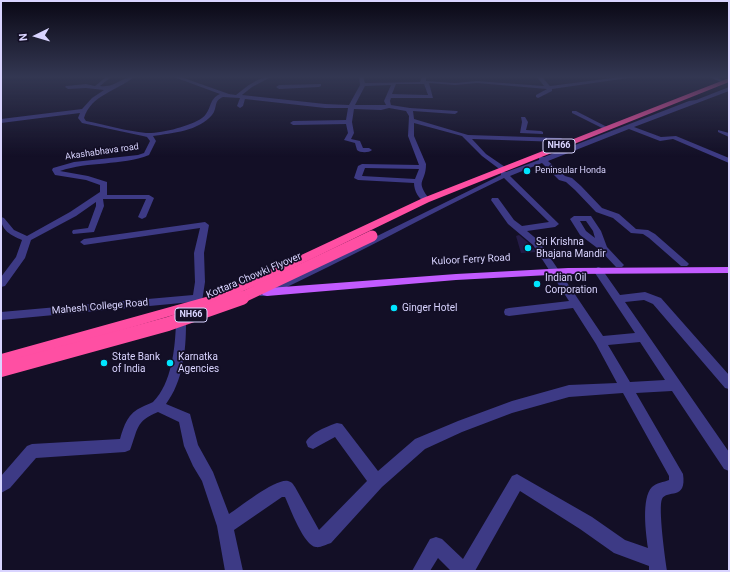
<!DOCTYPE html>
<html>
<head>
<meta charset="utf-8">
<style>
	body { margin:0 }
	#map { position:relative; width:730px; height:572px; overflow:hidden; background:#130f26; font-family:Roboto,sans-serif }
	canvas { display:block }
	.frame { position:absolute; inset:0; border:2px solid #d9d4ff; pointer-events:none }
	.north { position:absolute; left:16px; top:16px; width:40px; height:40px; -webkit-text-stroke:3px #130f26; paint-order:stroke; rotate:265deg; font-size:11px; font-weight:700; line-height:16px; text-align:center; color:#d9d4ff }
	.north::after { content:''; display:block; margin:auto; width:14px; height:18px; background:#d9d4ff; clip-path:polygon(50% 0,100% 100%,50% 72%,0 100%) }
</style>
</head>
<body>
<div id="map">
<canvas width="730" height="572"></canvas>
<div class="frame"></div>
<div class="north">N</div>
</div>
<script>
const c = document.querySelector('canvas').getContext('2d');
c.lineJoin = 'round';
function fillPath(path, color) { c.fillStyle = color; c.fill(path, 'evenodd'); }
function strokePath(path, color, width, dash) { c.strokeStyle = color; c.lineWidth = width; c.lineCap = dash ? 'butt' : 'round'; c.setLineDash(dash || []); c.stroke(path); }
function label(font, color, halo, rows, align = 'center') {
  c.font = font + ' Roboto,sans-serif'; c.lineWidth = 3.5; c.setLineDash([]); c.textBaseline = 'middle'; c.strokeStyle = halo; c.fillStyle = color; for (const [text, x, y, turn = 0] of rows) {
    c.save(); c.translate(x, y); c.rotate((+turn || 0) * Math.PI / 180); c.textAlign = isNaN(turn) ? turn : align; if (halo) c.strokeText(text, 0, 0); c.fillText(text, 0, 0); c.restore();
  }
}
const building = new Path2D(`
	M519,235L532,246L536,252L521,253L516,236Z`);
const minor = new Path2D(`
	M106,77H111L100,86C116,88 120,77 134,77C117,91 91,95 84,118L86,121C106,125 126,131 146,133C160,134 191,126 202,118C212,111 208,99 220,94L174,77H181L229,94L236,95C247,86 258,77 271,77L252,87L242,95L325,104L349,105L360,85L359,77H363L365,83L420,82L422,77H426V81L455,83L477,81L544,86L537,77H542L550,86L620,77H635L552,89V91L538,98L536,97V95L547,89L477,83L455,85L429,83L433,98H391L390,101L391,105L410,108L457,111L458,112L455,114L413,111L414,119L468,135L561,138L564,140L561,142L472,139L486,154L505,167L506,169L502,171L482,156L462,136L414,123V136L426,164C426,184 414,179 430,200L426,202C419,200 414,191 414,183L358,180L354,178L358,166L362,164L419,165L408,136L409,116L406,111L389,108L381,110L354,109L352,122L354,133L351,139L360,141L363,148H369L372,150C369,153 360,153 357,150L355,143L344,140L348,133L346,124L293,125L290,123L293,121L346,120L348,108H325L245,99L243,106L240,108L237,106L240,98L223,97C213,101 218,108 212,115C199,131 172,133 153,136L156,141L149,155C121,166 89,161 60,171L88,176L107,182V195H149L154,198L146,217L142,219L138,217L146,199H103L104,206L94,232L73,234L72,232L73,230L88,228L96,206V202L76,216L31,240L25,258L5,286L1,287V277L16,257L22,240C11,235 1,231 1,217L4,218L14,230L27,236L70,212L100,192V185L86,180L55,175L52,170L53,168L74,162L138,155L144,153L150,141L147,137L143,136L82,123L78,118L80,113L1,123V119L82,109L92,98L104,90L86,88L68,89L65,87L66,86L86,84L95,86ZM396,84H424L428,95L392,94ZM391,85L384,101L386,105H355L365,86ZM365,168L419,169L415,179L362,176Z
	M709,77H716L727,82L723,83Z
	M321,84V86L319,87L279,89L276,87L279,85Z
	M729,87V91L634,127L661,137L676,136L729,158V163L673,139L660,141L629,129L548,161L565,176L572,178L581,186L602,208L619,214L636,229L648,230L655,234L687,262L689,264L687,266H681L649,238L643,234L631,233L613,218L596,212L575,190L566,182L559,180L542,163L510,176L559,224L555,227L527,231L539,241L603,336L635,333L593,270L598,267L601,268L620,295L645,292L661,298L729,375V389L725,388L653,304L644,300L625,302L729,452V471L724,469L672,391L636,393L683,474C687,501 667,489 662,499C658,507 665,559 667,571H649V566L614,553L580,529L520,491L475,571H451L438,558L430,571H412L430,539L436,537L442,539L463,559L512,476L517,474L592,517L625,540L648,548C646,534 641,498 652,487C656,483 664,482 669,480V476L623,393L569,397L512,413L462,432L425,449L382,487L331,543C327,544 320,548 316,547C304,546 290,508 285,497H282L234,530L243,571H225L217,526L202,481L193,466L184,446L179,422L158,412C135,421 138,430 130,450L125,452L36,458L10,488L1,493V476L27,446L32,444L120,439C124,425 128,413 142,407C145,405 150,404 153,402C172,383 175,348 176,323L177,320L181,319L185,320L186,323C186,351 183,381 166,404L190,414L198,445L213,472L229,514C240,507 276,478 288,481C292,482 293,484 295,487L319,530L367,481L335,437L313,449L308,447L306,442C310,433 328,426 337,423L342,424L378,471L415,439L458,421L512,401L569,385L617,383L596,344L573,308L509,316L505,315L504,312L505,309L509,308L569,301L533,245L508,224L491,200L492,198H498L514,220L522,226L549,222L504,178C425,216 348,259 268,296H260L259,293L260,290L304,272L501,175V172H506L539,160V157H544L689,101L696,100ZM640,342L665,380L630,382L608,345Z
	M572,111H576L609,128L604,129L572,113Z
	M521,117H525L528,122L526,130L541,131L543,132V134L520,133L522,122Z
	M718,130L729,133V137L718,132Z
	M588,216H591L601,231L607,247L622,263L624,265L622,267H616L600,250L580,235L570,219L574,216ZM580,221H586L593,231L595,238L586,231Z
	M205,222L209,225L204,253L205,282L201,308H193L192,302L1,320V312L193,295L195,282L194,253L200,228L84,245L80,242L84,239Z`);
const major = new Path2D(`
	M729,267V273L568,274L456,280L267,296L263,295L252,284L257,281L269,288L456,274L568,268Z`);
const highway = new Path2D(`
	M729,78V82L429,202L258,285L214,303L1,366V354L206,297L250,279L423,198Z`);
const highwayBridgeFar1 = new Path2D(`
	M239,299L372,236`);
const highwayBridge = new Path2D(`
	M1,370L168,324L242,298`);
const markers = [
	[527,171,4,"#00e5ff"],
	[528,248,4,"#00e5ff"],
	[537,284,4,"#00e5ff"],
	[394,308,4,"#00e5ff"],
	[104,363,4,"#00e5ff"],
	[170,363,4,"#00e5ff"]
];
const shields = [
	[559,146,32],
	[191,315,32]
];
const shieldNames = [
	["NH66",559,146],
	["NH66",191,315]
];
const farStreetnames = [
	["Akashabhava road",102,152,-8]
];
const farPoinames = [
	["Peninsular Honda",535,171]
];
const poiNames = [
	["Sri Krishna",536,242],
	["Bhajana Mandir",536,254],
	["Indian Oil",545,278],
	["Corporation",545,290],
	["Ginger Hotel",402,308],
	["State Bank",112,357],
	["of India",112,369],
	["Karnatka",178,357],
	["Agencies",178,369]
];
const streetNames = [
	["Kuloor Ferry Road",471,260,-3],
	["Kottara Chowki Flyover",254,276,-23],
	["Mahesh College Road",100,307,-5]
];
fillPath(building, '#241b47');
fillPath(minor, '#3d3a85');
fillPath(major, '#c25bff');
fillPath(highway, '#ff4fa3');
strokePath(highwayBridgeFar1, '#ff4fa3', 11);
strokePath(highwayBridge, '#ff4fa3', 14);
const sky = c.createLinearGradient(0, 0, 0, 157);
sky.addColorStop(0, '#0a0815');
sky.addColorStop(0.49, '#333752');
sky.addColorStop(1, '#33375200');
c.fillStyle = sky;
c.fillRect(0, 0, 730, 157);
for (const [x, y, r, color] of markers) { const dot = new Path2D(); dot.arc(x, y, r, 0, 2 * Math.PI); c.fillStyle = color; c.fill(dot); strokePath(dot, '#130f26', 1.5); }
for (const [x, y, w] of shields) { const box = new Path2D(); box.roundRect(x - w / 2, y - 7, w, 14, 3); c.fillStyle = '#130f26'; c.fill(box); strokePath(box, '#d9d4ff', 1); }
label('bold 9px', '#d9d4ff', null, shieldNames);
label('9px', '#d9d4ff', '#130f26', farStreetnames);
label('9px', '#d9d4ff', '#130f26', farPoinames, 'left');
label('10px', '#d9d4ff', '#130f26', poiNames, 'left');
label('10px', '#d9d4ff', '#130f26', streetNames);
</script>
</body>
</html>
